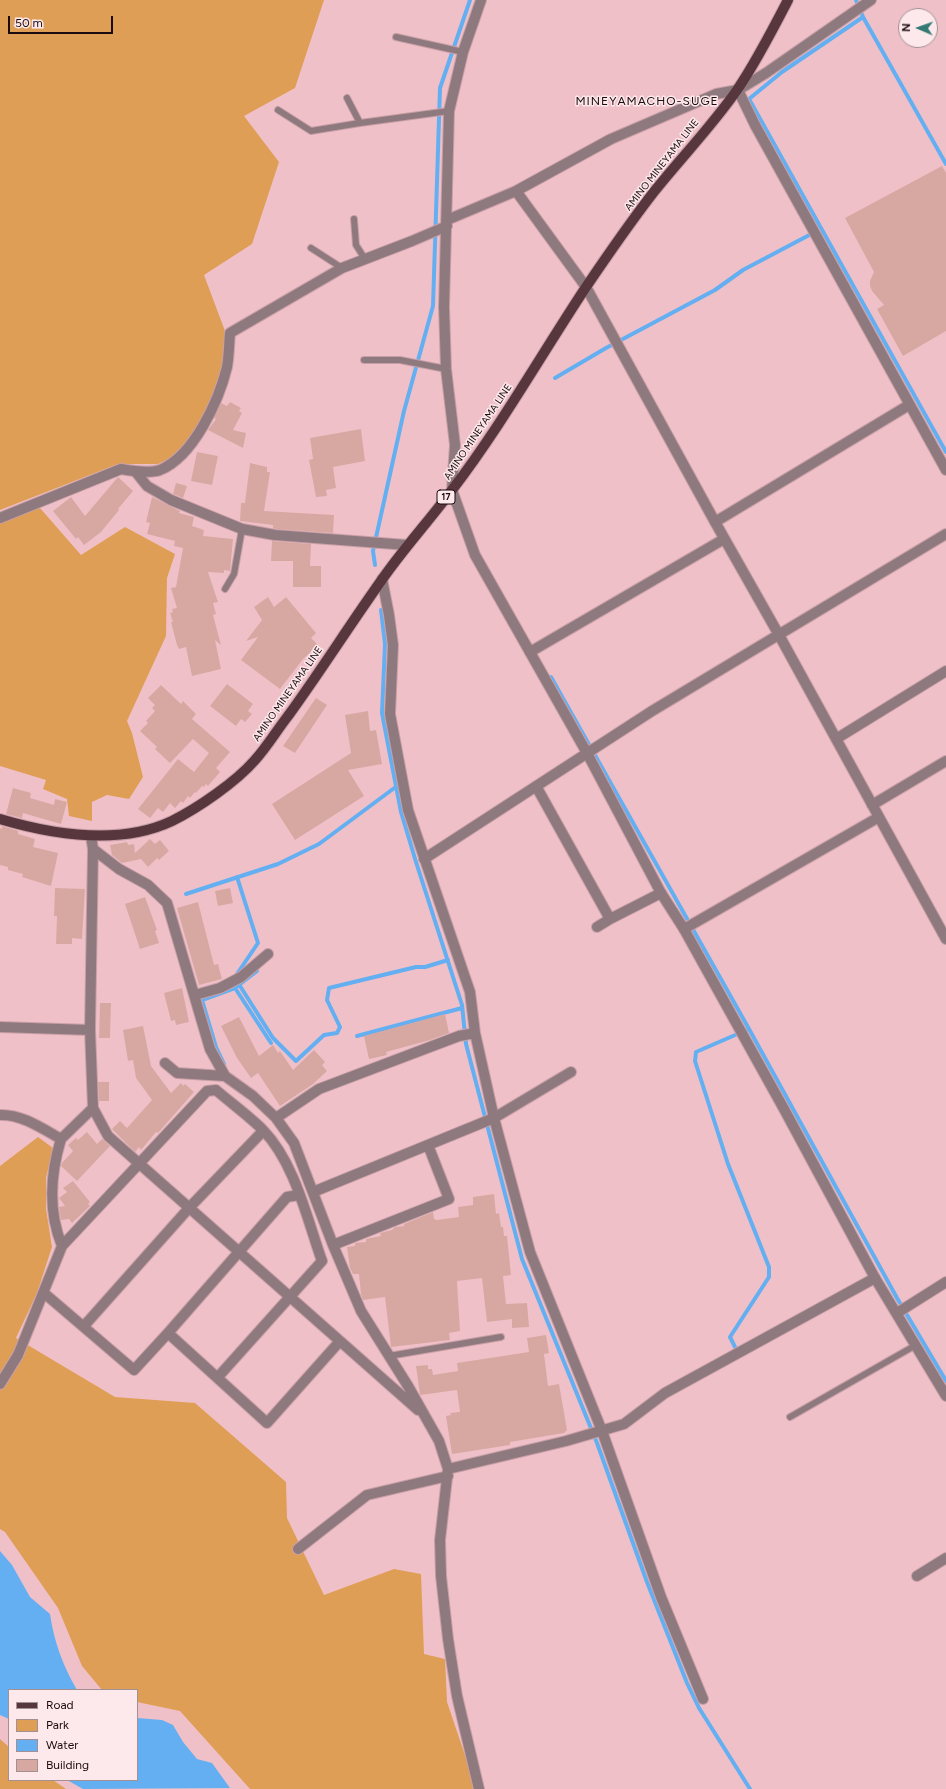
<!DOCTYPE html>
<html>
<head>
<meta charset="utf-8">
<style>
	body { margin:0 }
	#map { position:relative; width:946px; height:1789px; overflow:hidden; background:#f0c0c8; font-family:Figtree,sans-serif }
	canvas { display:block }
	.legend { position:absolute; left:8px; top:1689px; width:130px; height:92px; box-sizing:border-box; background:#fde9ec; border:1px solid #a29093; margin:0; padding:5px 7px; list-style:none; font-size:12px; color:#1a0b0e }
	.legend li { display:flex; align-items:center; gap:8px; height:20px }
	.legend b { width:20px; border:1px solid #a29093 }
	.north { position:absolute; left:898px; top:8px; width:40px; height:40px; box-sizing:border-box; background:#fde9ec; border:1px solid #a29093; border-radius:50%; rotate:272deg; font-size:11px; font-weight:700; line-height:16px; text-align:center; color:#1a0b0e }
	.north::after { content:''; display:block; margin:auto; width:14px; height:18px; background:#337a73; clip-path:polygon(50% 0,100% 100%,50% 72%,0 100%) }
	.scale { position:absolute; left:8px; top:16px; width:105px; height:18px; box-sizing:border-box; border:2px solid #1a0b0e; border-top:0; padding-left:5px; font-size:12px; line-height:14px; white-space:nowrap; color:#1a0b0e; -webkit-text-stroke:3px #fde9ec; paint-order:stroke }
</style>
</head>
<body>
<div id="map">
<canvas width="946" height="1789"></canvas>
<ul class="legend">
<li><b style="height:5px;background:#57373d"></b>Road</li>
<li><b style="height:11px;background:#df9e56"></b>Park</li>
<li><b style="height:11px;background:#63aff1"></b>Water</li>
<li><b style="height:11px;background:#d7a8a2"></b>Building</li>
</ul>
<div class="north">N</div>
<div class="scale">50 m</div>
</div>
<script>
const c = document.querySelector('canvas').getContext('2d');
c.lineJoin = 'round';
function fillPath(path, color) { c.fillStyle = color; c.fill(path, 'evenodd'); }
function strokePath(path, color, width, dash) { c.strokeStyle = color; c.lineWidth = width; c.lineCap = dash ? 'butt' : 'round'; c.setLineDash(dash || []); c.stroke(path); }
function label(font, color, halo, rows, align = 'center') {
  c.font = font + ' Figtree,sans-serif'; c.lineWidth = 3; c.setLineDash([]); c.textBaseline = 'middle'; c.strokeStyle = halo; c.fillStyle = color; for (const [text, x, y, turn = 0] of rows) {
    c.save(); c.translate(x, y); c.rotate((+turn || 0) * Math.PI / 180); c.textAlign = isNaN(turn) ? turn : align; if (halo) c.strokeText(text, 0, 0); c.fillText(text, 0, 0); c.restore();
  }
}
const green = new Path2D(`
	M0,0H324L295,88L244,116L279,162L252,244L204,275L225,331L223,366L214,396L193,435L171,458L158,464H118L0,510Z
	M40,508L81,555L125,527L175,554L167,578L166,636L127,721L132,733L143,777L129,799L107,795L92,802V821L69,816L67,799L43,789L46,780L0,766V522Z
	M38,1137L53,1148L46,1178V1209L52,1247L37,1293L16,1338L115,1397L195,1403L286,1482L287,1518L324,1595L394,1569L421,1574L424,1654L445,1659L447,1702L469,1767L474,1789H250L180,1711L137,1702V1690H102L82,1666L58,1608L5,1532L0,1529V1166Z
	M0,1739L9,1747V1780H53L66,1789H0Z`);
const water = new Path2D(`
	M0,1551L12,1565L30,1597L50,1614C54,1642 63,1666 77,1690H9V1719L0,1715Z
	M137,1718L162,1720L173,1725L183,1742L197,1759L212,1763L230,1788L83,1789L67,1780H137Z`);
const stream = new Path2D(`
	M856,0L863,17L946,164
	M863,17L782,72L749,99L946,452
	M555,378L606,348L715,290L743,270L815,232
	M375,565L373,551L404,411L433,306L440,88L470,0
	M381,610L385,644L382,713L401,812L416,862L462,1005L466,1044L522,1259L597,1443L647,1582L687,1683L699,1708L750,1789
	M551,677L749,1029L897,1298L946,1381
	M237,877L258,943L237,974
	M186,894L278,864L319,844L397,786
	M240,986L273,1038L296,1061L324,1035L337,1033L340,1027L327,1000L329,988L416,967H425L448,960
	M235,988L271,1043
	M357,1036L462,1008
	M224,1064L216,1047L202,1000L235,988L257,971
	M735,1347L730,1337L769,1277V1267L728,1164L695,1061L696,1052L749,1029`);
const building = new Path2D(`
	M942,166L946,173V331L903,356L877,309L884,305L872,291L870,286V281L874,272L845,218Z
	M230,402L241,408L239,411L242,413L233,430L246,433L243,448L208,430L216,419L214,418L221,403L227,406Z
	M361,429L365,461L333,467L336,488L326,490L327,496L316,497L309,460L313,459L310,438Z
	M197,452L218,456L212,485L191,481Z
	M250,463L267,467V472H270L264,511L334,515L333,533L276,529L273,528V525L240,521L241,503H245Z
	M118,477L133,491L118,509L119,510L101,532L84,545L78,537L76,539L53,511L71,497L85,516Z
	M176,483L187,486L183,498L173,494Z
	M152,497L180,511L179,513L194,517L192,526L204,530L203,536L233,539L230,571L224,570V573L208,572L218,602L213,603L216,614L213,615L221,645L215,640L221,669L192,676L186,647L179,649L177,645L171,622H173L170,613L173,612L172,609L177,608L171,588L176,587L183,548L174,546L175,541L147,534L150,523L146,522Z
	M272,541L311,544L310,566H321V587H293V561H271Z
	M268,597L274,607L286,597L316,633L311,638L318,645L303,659L280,689L241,660L258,637L246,641L262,620L254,607Z
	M227,684L253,704L248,711L252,714L245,722L241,719L236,726L210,706Z
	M161,685L181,704L183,701L196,714L192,719L230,752L216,768L220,772L208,786L206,784L204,787L202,786L196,793L195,792L190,798L188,796L183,803L181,801L175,808L170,803L163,812L158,808L150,818L138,809L178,759L194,772L209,753L193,739L170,763L155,749L157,747L140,731L148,723L146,721L155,711L152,708L155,705L148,698Z
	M316,698L327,705L295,753L283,746Z
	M368,711L370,731L376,730L382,764L348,770L364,796L295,840L272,804L351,753L345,715Z
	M13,788L31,793L30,798L54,805L55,799L67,802L61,824L23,813L22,818L6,814Z
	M2,826L18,831V834L35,839L33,847L58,853L51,886L22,877L23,874L8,870V867L0,865V828L2,829Z
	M150,839L155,844L160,840L169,851L159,860L157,858L148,867L141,859L122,863L112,855L110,845L127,842L128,845L134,844L135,853Z
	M55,888L85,889L82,939L72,938V944H56L57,916H54Z
	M230,888L233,903L218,906L215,891Z
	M145,897L157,930L155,931L159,943L140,949L125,904Z
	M198,902L214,965L218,964L222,979L199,985L177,908Z
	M182,988L189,1022L176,1025L175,1020L171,1021L164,993Z
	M100,1003H111L110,1038H99Z
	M445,1014L449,1033L430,1040L386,1052L387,1055L369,1059L364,1036Z
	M239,1017L259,1056L273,1045L278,1053L280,1051L293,1070L314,1050L325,1062L322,1065L327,1071L313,1084L280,1106L258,1073L251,1078L237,1058L221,1026Z
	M143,1026L151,1066L171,1093L181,1083L183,1086L185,1084L194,1092L158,1133L156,1132L141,1150L139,1147L135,1152L112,1129L120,1121L127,1128L152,1100L136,1078L133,1060L128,1061L123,1030Z
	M98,1082H109V1101H99Z
	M87,1132L97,1144L102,1139L110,1146L77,1181L61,1166L62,1163L73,1151L68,1145L76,1138L78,1140Z
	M73,1181L90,1202L88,1204L90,1206L72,1223L69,1219L61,1220L59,1207L65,1206L59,1198L67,1192L63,1188Z
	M494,1194L496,1214L499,1213L501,1227H503L504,1236H507L511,1275L503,1276L506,1304L527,1303L529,1327L512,1328V1319L487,1322L482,1278L457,1281L460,1331L449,1333L450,1340L391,1347L385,1297L363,1300L361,1294L359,1274H353L350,1268L347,1247L355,1246V1243L366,1242V1239L381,1236L380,1233L392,1230L395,1227L404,1226V1224L433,1212L434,1219L437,1220L459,1217L458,1207L473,1205V1197Z
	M546,1335L549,1353L544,1354L548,1386L559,1384L567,1430L564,1433L510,1442V1445L452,1454L446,1416L451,1415L450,1413L460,1412L457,1390L420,1395L416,1366L428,1365V1369H432L433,1375L458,1371L457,1363L529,1352L527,1338Z`);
const service = new Path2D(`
	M396,37L463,52
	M347,98L360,123
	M278,110L311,131L360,123L449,111
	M354,219L356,245L365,259
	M311,248L342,268
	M364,360H400L446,369
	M225,589L234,574L242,529
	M389,1356L501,1337
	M790,1417L916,1345`);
const minor = new Path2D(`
	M738,90L755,125L946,470
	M516,191L586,287L715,522L779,635L946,939
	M447,220L516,191L611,139L716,94L738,90L766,73L871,0
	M135,471L147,486L171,500L242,529L275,535L407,545
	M0,518L121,469C132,471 149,474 160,470C194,456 219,400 227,367C229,356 229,344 230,333L342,268L412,241L447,226
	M715,522L909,405
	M382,579L389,615L393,645L390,714L408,810L470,992L475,1033L494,1118L530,1252L602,1431L661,1597L703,1699
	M530,652L724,539
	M836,739L946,671
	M536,786L610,919
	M872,805L946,761
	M91,836L93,849L90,1030L93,1108L108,1136L418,1410
	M93,849L119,869L148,885L167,903L210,1049L225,1076L253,1096L276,1118L294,1143L333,1245L361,1311L408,1386L439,1441L448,1469L440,1540L441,1576L448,1639L457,1696L479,1789
	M424,859L652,711L946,534
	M597,927L610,919L661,893
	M684,929L879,817
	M195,995L220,988L241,977L268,954
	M0,1027L90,1030
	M165,1063L177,1073L225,1076
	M0,1115C22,1114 43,1129 61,1139L93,1108
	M276,1118L319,1089L459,1036L475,1033
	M61,1139C50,1175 48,1211 62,1246
	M313,1192L494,1118L571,1072
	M333,1245L449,1199L428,1145
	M44,1293L134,1370L168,1333L287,1197L299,1195
	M897,1313L946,1282
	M84,1326L189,1208L263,1131
	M168,1333L267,1423L340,1341
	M0,1384L18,1355L62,1246L207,1091L216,1090C231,1103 249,1116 263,1130C295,1163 307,1219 322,1261L218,1377
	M448,1469L566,1441L624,1424L665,1393L875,1278
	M298,1549L367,1495L448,1476
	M917,1576L946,1558`);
const tertiary = new Path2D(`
	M481,0L463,52L449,111L444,307L446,369L455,445L452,490L475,555L587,753L661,893L684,929L784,1109L875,1278L946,1396`);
const primary = new Path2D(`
	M0,819C54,835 119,846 172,821C198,808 236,782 255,760C267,747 277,730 288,716C320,672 349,626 381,581C403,549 429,521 452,490C501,426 541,355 586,287C607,256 629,224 653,193C680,159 712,126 737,90C755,64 773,29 788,0`);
const shields = [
	[446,497,18]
];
const shieldNames = [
	["17",446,497]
];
const streetNames = [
	["AMINO MINEYAMA LINE",662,165,-52],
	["AMINO MINEYAMA LINE",478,432,-56],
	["AMINO MINEYAMA LINE",288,694,-55]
];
const quarterNames = [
	["MINEYAMACHO-SUGE",647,101]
];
fillPath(green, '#df9e56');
fillPath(water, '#63aff1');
strokePath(stream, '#63aff1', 4);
fillPath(building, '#d7a8a2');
strokePath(service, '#c99fa7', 8);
strokePath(minor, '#c99fa7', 12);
strokePath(tertiary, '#c99fa7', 12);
strokePath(primary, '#c99fa7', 12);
strokePath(service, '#8e7a7e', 6);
strokePath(minor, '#8e7a7e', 10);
strokePath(tertiary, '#8e7a7e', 10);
strokePath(primary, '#57373d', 10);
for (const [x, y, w] of shields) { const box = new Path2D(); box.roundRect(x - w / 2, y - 7, w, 14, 3); c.fillStyle = '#fde9ec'; c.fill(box); strokePath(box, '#1a0b0e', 1); }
label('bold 9px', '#1a0b0e', null, shieldNames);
label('10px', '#1a0b0e', '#fde9ec', streetNames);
c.letterSpacing = '1px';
label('12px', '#1a0b0e', '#fde9ec', quarterNames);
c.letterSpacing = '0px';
</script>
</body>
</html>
